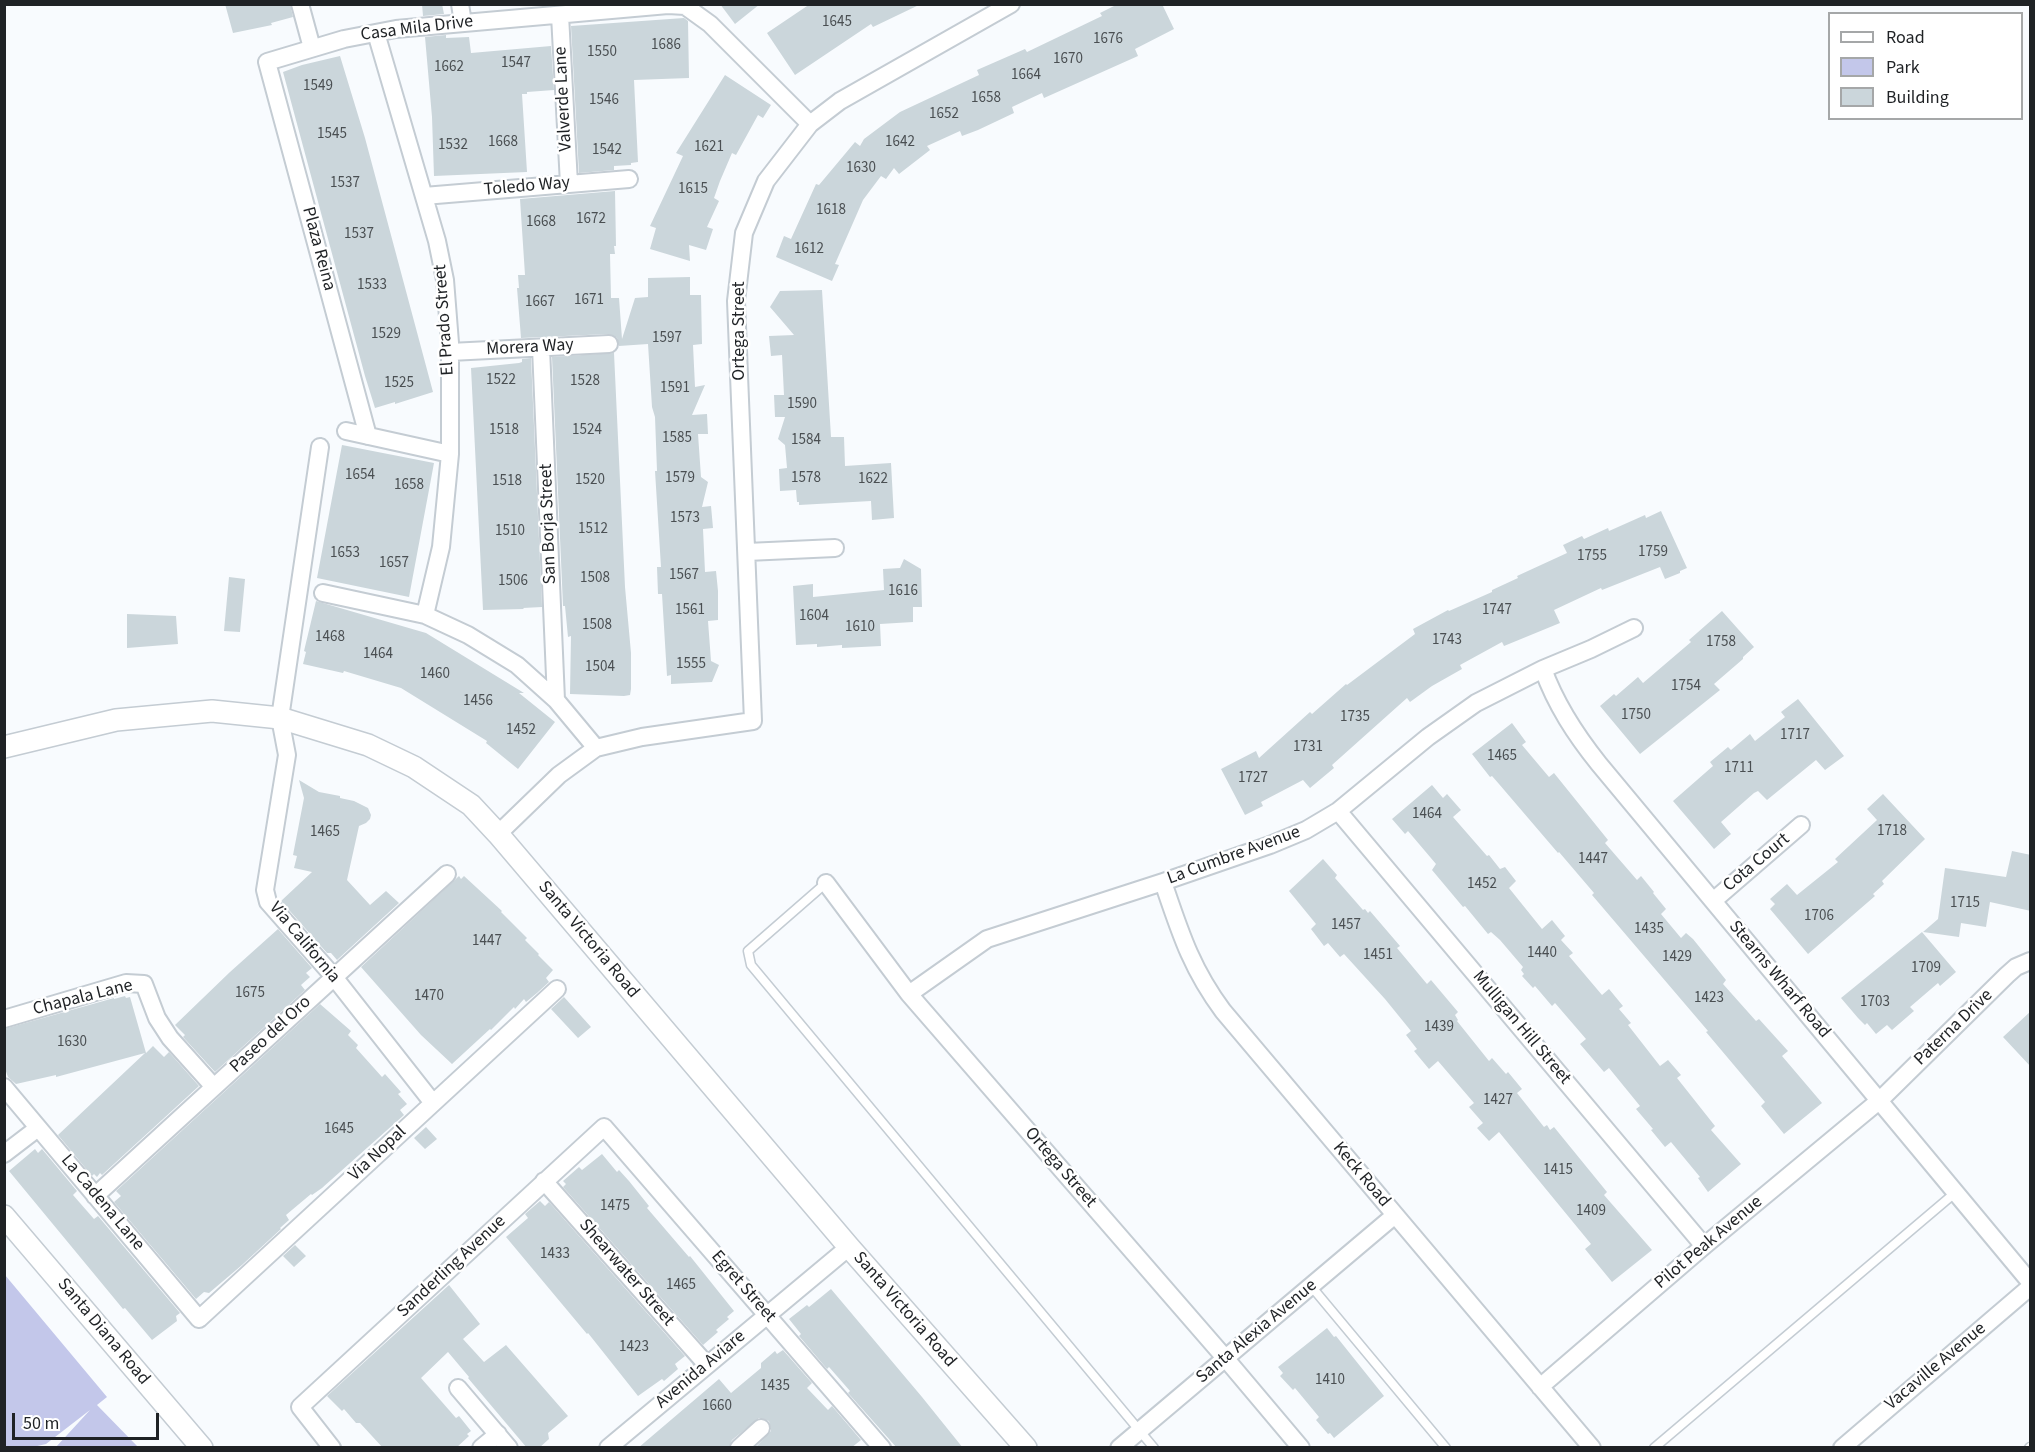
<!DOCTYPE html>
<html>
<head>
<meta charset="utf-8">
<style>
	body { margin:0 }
	#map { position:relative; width:2035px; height:1452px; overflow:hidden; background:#f8fbfe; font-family:"Source Sans 3",sans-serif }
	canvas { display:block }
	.frame { position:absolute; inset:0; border:6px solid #1f2225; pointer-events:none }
	.legend { position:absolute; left:1828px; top:12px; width:195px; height:108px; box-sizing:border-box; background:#fff; border:2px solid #a5a7a8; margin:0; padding:8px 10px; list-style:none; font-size:18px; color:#1f2225 }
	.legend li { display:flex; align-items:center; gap:12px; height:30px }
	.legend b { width:30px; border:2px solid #a5a7a8 }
	.scale { position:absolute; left:12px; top:1413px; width:147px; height:27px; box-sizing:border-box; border:3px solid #1f2225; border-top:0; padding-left:8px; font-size:18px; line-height:21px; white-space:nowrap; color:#1f2225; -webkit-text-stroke:4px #fff; paint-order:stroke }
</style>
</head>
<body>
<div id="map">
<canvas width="2035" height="1452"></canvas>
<div class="frame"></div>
<ul class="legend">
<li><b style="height:8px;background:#fff"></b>Road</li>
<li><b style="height:16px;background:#c3c7ea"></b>Park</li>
<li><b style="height:16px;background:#cbd6db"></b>Building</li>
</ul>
<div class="scale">50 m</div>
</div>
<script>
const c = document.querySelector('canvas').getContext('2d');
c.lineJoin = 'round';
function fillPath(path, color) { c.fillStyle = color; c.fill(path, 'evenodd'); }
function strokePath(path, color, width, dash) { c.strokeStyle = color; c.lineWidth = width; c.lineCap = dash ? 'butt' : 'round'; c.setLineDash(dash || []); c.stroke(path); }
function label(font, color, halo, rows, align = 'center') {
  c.font = font + ' "Source Sans 3",sans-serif'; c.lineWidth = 5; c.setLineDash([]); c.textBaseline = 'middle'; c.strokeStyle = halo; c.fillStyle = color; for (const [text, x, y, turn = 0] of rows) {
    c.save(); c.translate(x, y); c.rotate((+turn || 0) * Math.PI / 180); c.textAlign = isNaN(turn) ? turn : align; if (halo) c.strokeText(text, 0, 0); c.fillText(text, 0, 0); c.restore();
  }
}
const green = new Path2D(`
	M5,1275L107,1397L97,1405L138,1447H52H56L90,1410L46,1444L33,1447H5Z`);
const building = new Path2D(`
	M225,4H290L293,17L271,23L272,25L233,33Z
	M422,4H442L444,14L423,16Z
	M720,4H760L735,24Z
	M810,4H921L873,27L871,24L795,75L767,33Z
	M1118,4H1162L1174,29L1135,49L1138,56L1044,98L1042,93L1012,107L1014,113L978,130L962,136L960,131L927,146L930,150L899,174L894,168L886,179L881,176L863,200L835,264L839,265L832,281L776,257L784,236L791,239L816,184L819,185L855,142L860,146L864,139L900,112L979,75L977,70L1025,49L1027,52L1102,16L1100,13Z
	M684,18L688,21L689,78L634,80L638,162L631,163V165L614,166V170L579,173L571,26Z
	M446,35V38L469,37L471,53L551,46L554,90L527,92V94H522L527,172L434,176L432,117L425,37Z
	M340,56L365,138L433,392L395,404V402L375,408L365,376L283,72L302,65Z
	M725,75L771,105L763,118L758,115L736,155L732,153L720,181L714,198L719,201L707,227L713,229L706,250L689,245L690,261L650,249L656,228L650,226L683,156L676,153Z
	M615,191L616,246H614L615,254H610L611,298H619L622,339L635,298L648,297V278L690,277V295H701L702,344L693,345L695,387L705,385L692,415L707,414L708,434H698L701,477L708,482L702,507L711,506L713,528L703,529L705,572L716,571L718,591V620L708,621L711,661L719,665L712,682L671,684V675L667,676L662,594H658L657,567H661L655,471H657L655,417L652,407L648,344L619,346L617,338L608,334L521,338L517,288H519L518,275H525L520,199Z
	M822,290L831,437H844L845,466L891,463L894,518L872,520L871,501L799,505V502H797L796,490L780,491L779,469L787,468L785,445L778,439L785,417H775L774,395H784L782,355L771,356L769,336L794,335L770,307L780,291Z
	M614,353L625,587L631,653V689L630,695L624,696L570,694L571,636L568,637L565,606H563L552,357Z
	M531,358L542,607L523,608L524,609L483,610L471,368L519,363L522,362V359Z
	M342,445L434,463L409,597L317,578Z
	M1661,511L1687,568L1680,571V573L1665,579L1660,567L1602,590L1601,588L1554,610L1560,623L1504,646L1502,642L1460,665L1462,669L1432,686L1410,702L1407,698L1332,765L1334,768L1310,788L1303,780L1261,802L1263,806L1245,815L1221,769L1256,751L1259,758L1310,712L1312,714L1346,684L1347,685L1415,634L1413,629L1448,610L1449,611L1492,592V590L1518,578L1517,576L1567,553L1563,545L1582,536L1584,539L1608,528L1609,531L1645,515L1646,518Z
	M904,559L921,569L922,607H913V622L880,624L881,646L842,648V645L817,647V644L796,645L793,586L813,584V597L884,590L883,569L900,568Z
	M229,577L245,579L240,632L224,631Z
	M316,601L426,633L524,693H519L555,722L518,769L486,743L487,741L401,688L344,671L343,673L303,664L306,652L304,651Z
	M1722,611L1754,647L1743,657V659L1714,684L1720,690L1640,754L1600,706L1614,694L1616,696L1638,677L1643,683L1691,642L1689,640Z
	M127,614L176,616L178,644L127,648Z
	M1798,699L1844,756L1825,770L1816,760L1767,800L1758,791L1754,793L1721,822L1731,834L1714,849L1673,801L1713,766L1710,762L1728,747L1731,750L1750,734L1755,741L1785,717L1781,712Z
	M1512,723L1526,742L1522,745L1549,777L1554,773L1608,840L1605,843L1637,880L1641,876L1654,892L1653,893L1666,909L1661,914L1681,938L1686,933L1693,939L1726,980L1723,984L1756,1021L1759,1019L1788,1051L1782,1056L1822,1103L1784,1134L1761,1106L1765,1102L1706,1032L1708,1031L1592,895L1594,893L1559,852L1558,853L1499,784L1492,776L1490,777L1472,754Z
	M299,780L319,792L340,796V798L354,801L368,808L371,815L370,819L366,823L359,826L347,880L370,905L386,891L399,903L337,960L331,953H327L281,901L312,872L294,868L297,856L293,855L304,798Z
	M1432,785L1443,798L1447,794L1461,810L1453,817L1487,856L1489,855L1500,869L1505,867L1516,881L1509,888L1542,929L1552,920L1565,936L1561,940L1573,953L1569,956L1602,995L1609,989L1623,1006L1619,1009L1631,1023L1628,1025L1660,1066L1668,1060L1681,1075L1677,1078L1715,1126L1711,1130L1741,1164L1708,1192L1698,1178L1700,1177L1671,1142L1665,1147L1651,1130L1653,1129L1636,1109L1640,1106L1609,1068L1604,1072L1580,1044L1586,1039L1555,1003L1552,1006L1535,986L1533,988L1522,976L1524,974L1521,970L1523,967L1500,940L1491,932L1488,934L1465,906L1463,907L1432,870L1436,864L1408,831L1405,834L1392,819Z
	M1883,794L1925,839L1882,881L1884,884L1873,894L1875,896L1808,954L1770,909L1775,904L1770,899L1787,884L1797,895L1838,862L1835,859L1877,820L1867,809Z
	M2012,851L2031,855V911L1990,902L1986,927L1961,923L1959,937L1923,932L1938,919L1945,868L2006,877Z
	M1323,859L1337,875L1335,878L1363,910L1365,909L1368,913L1370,911L1400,946L1397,948L1427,984L1431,980L1458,1012L1455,1015L1458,1020L1457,1021L1489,1061L1492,1058L1506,1074L1508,1072L1522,1089L1517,1093L1544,1127L1547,1125L1550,1130L1554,1127L1607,1192L1604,1195L1652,1250L1612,1282L1585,1249L1591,1244L1499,1132L1489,1141L1477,1128L1483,1123L1469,1107L1474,1103L1438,1061L1429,1069L1414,1051L1417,1049L1406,1035L1411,1031L1385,999L1344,954L1340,957L1328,943L1324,946L1311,929L1316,924L1289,891Z
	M459,876L461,879L464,876L502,911L501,912L527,938L525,940L539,954L538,955L553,970L546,978L549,982L537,993L526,1002L524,999L515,1009L514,1007L491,1030L490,1029L452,1064L421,1035L361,967Z
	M278,929L312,968L306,973L310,977L301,985L305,990L215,1072L183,1037L185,1035L175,1025L230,972Z
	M1922,932L1956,972L1940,986L1938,983L1910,1007L1914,1011L1892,1030L1887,1025L1876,1034L1867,1023L1865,1025L1858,1018L1841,998Z
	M125,996L126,998L130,997L146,1053L153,1046L164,1057L169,1052L199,1086L102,1175L100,1173L97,1177L94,1174L92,1176L58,1135L145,1053L56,1077V1075L16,1084L8,1077L4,1066V1029L114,998V999Z
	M564,997L591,1027L578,1038L551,1009Z
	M320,1004L351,1031L348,1035L358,1045L356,1048L382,1077L385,1074L401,1092L398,1094L407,1104L400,1110L404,1115L322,1188L312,1195L311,1194L286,1215L289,1220L280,1228L281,1229L242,1265L209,1293L204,1292L196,1299L114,1202L121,1196L116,1191Z
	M2031,1011V1067L2003,1037Z
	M426,1127L437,1139L425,1149L414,1138Z
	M35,1149L38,1153L42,1149L77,1191L73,1195L94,1219L98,1216L180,1313L176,1316L177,1321L152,1340L125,1308L123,1309L9,1171Z
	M602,1154L617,1172L619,1170L629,1181L649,1206L647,1208L689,1257L690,1256L734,1311L727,1317L729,1319L716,1330L718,1332L703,1345L563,1187L566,1184L563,1181L579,1167L582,1170Z
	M540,1201L545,1206L549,1202L685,1356L675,1364L678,1369L664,1381L662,1379L638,1396L588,1333L587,1334L506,1237L528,1218L525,1214Z
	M295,1245L306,1256L294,1267L283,1256Z
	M449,1285L480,1324L463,1339L484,1362L506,1345L568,1416L548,1433L549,1439L539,1448H527L473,1384L468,1378L469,1377L448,1352L421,1378L456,1418L459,1416L471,1431L467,1434L469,1436L456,1448H383L360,1423H356L344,1409L342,1411L327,1396Z
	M831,1289L922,1397L963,1448H897L848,1393L850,1391L829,1367L827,1369L799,1336L801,1334L789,1319L807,1305L809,1307Z
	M1327,1328L1334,1337L1336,1336L1384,1396L1334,1438L1330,1433L1328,1434L1316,1420L1319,1417L1295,1388L1293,1390L1280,1376L1283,1373L1278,1367Z
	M783,1350L812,1383L807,1388L828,1410L832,1406L861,1440L851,1448H755L771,1431L769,1421L759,1418L732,1440L729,1448H638L719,1379L731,1393L761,1368V1363L775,1351L777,1354Z`);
const service = new Path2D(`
	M826,883L748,951L751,965L1154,1448
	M1311,1286L1446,1448
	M1654,1448L1956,1192
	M2029,1448L2030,1447`);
const minor = new Path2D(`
	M300,4L312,48
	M460,4L463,23
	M560,15L569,184
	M376,33L437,241L445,280L450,343V454L441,547L425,615
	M424,196L629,179
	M541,348L556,700
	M450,352L609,344
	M346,431L450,454
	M368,436L267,62L344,39L396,29L668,5L685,6L710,24L810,124
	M320,447L280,718L287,755L265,890L268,902L334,977L433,1103
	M747,552L835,548
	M323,593L425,615L468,635L517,665L556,700L596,748
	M1543,669C1556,705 1575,734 1599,764L2030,1282
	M1338,811L1704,1246
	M498,834L559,775L596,748L642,737L753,721L736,301L744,233L766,181L810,124L840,101L1011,4
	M1163,882C1180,932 1191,968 1223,1011L1592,1448
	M826,883L909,994L1226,1359L1301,1448
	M1713,901L1801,825
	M909,994L987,939L1163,882L1270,845L1306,830L1338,811L1428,737L1476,703L1543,669L1591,649L1634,628
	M4,1019L126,983L144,984L157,1018L170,1038L214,1087
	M4,1087L199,1319L557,989
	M4,1154L38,1128
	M544,1181L707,1365
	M95,1196L447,874
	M1540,1387L1704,1246L1880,1100L2007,975L2016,967L2030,961
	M458,1388L509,1448
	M332,1448L300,1407L604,1127L882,1448
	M481,1448L498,1434
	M608,1448L849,1247
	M739,1448L761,1428
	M1119,1448L1395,1215
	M1842,1448L2030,1287`);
const tertiary = new Path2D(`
	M4,747L116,720L212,711L280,718L368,745L414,767L471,805L498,834L849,1247L1026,1448
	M4,1216L202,1448`);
const numberNames = [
	["1645",837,23],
	["1676",1108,40],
	["1686",666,46],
	["1550",602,53],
	["1670",1068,60],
	["1547",516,64],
	["1662",449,68],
	["1664",1026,76],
	["1549",318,87],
	["1658",986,99],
	["1546",604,101],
	["1652",944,115],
	["1545",332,135],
	["1668",503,143],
	["1642",900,143],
	["1532",453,146],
	["1621",709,148],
	["1542",607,151],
	["1630",861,169],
	["1537",345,184],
	["1615",693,190],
	["1618",831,211],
	["1672",591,220],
	["1668",541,223],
	["1537",359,235],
	["1612",809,250],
	["1533",372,286],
	["1671",589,301],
	["1667",540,303],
	["1529",386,335],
	["1597",667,339],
	["1522",501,381],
	["1528",585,382],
	["1525",399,384],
	["1591",675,389],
	["1590",802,405],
	["1518",504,431],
	["1524",587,431],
	["1585",677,439],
	["1584",806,441],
	["1654",360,476],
	["1579",680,479],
	["1578",806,479],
	["1622",873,480],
	["1520",590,481],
	["1518",507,482],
	["1658",409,486],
	["1573",685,519],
	["1512",593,530],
	["1510",510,532],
	["1759",1653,553],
	["1653",345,554],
	["1755",1592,557],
	["1657",394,564],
	["1567",684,576],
	["1508",595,579],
	["1506",513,582],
	["1616",903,592],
	["1561",690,611],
	["1747",1497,611],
	["1604",814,617],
	["1508",597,626],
	["1610",860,628],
	["1468",330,638],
	["1743",1447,641],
	["1758",1721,643],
	["1464",378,655],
	["1555",691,665],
	["1504",600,668],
	["1460",435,675],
	["1754",1686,687],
	["1456",478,702],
	["1750",1636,716],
	["1735",1355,718],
	["1452",521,731],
	["1717",1795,736],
	["1731",1308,748],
	["1465",1502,757],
	["1711",1739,769],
	["1727",1253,779],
	["1464",1427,815],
	["1718",1892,832],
	["1465",325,833],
	["1447",1593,860],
	["1452",1482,885],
	["1715",1965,904],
	["1706",1819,917],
	["1457",1346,926],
	["1435",1649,930],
	["1447",487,942],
	["1440",1542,954],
	["1451",1378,956],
	["1429",1677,958],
	["1709",1926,969],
	["1675",250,994],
	["1470",429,997],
	["1423",1709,999],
	["1703",1875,1003],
	["1439",1439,1028],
	["1630",72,1043],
	["1427",1498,1101],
	["1645",339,1130],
	["1415",1558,1171],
	["1475",615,1207],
	["1409",1591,1212],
	["1433",555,1255],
	["1465",681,1286],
	["1423",634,1348],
	["1410",1330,1381],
	["1435",775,1387],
	["1660",717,1407]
];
const streetNames = [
	["Casa Mila Drive",417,29,-7],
	["Valverde Lane",564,99,-93],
	["Toledo Way",527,187,-5],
	["Plaza Reina",318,249,75],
	["El Prado Street",445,320,-94],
	["Ortega Street",740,331,-90],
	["Morera Way",530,348,-3],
	["San Borja Street",549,524,-92],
	["La Cumbre Avenue",1234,856,-20],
	["Cota Court",1757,863,-40],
	["Santa Victoria Road",588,940,50],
	["Via California",304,943,50],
	["Stearns Wharf Road",1779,980,50],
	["Chapala Lane",83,998,-14],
	["Mulligan Hill Street",1521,1028,50],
	["Paterna Drive",1954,1028,-44],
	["Paseo del Oro",271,1035,-43],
	["Via Nopal",378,1154,-43],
	["Ortega Street",1060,1168,49],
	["Keck Road",1361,1175,50],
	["La Cadena Lane",102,1203,50],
	["Pilot Peak Avenue",1709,1243,-40],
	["Sanderling Avenue",452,1267,-43],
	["Shearwater Street",626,1273,49],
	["Egret Street",743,1287,49],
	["Santa Victoria Road",904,1310,49],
	["Santa Diana Road",103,1332,50],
	["Santa Alexia Avenue",1257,1332,-40],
	["Vacaville Avenue",1936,1367,-40],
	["Avenida Aviare",701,1370,-40]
];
fillPath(green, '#c3c7ea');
fillPath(building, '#cbd6db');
strokePath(service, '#c4ccd3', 11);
strokePath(minor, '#c4ccd3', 20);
strokePath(tertiary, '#c4ccd3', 24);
strokePath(service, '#fff', 8);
strokePath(minor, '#fff', 16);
strokePath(tertiary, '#fff', 21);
label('15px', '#4a4f52', null, numberNames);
label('18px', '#1f2225', '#fff', streetNames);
</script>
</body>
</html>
